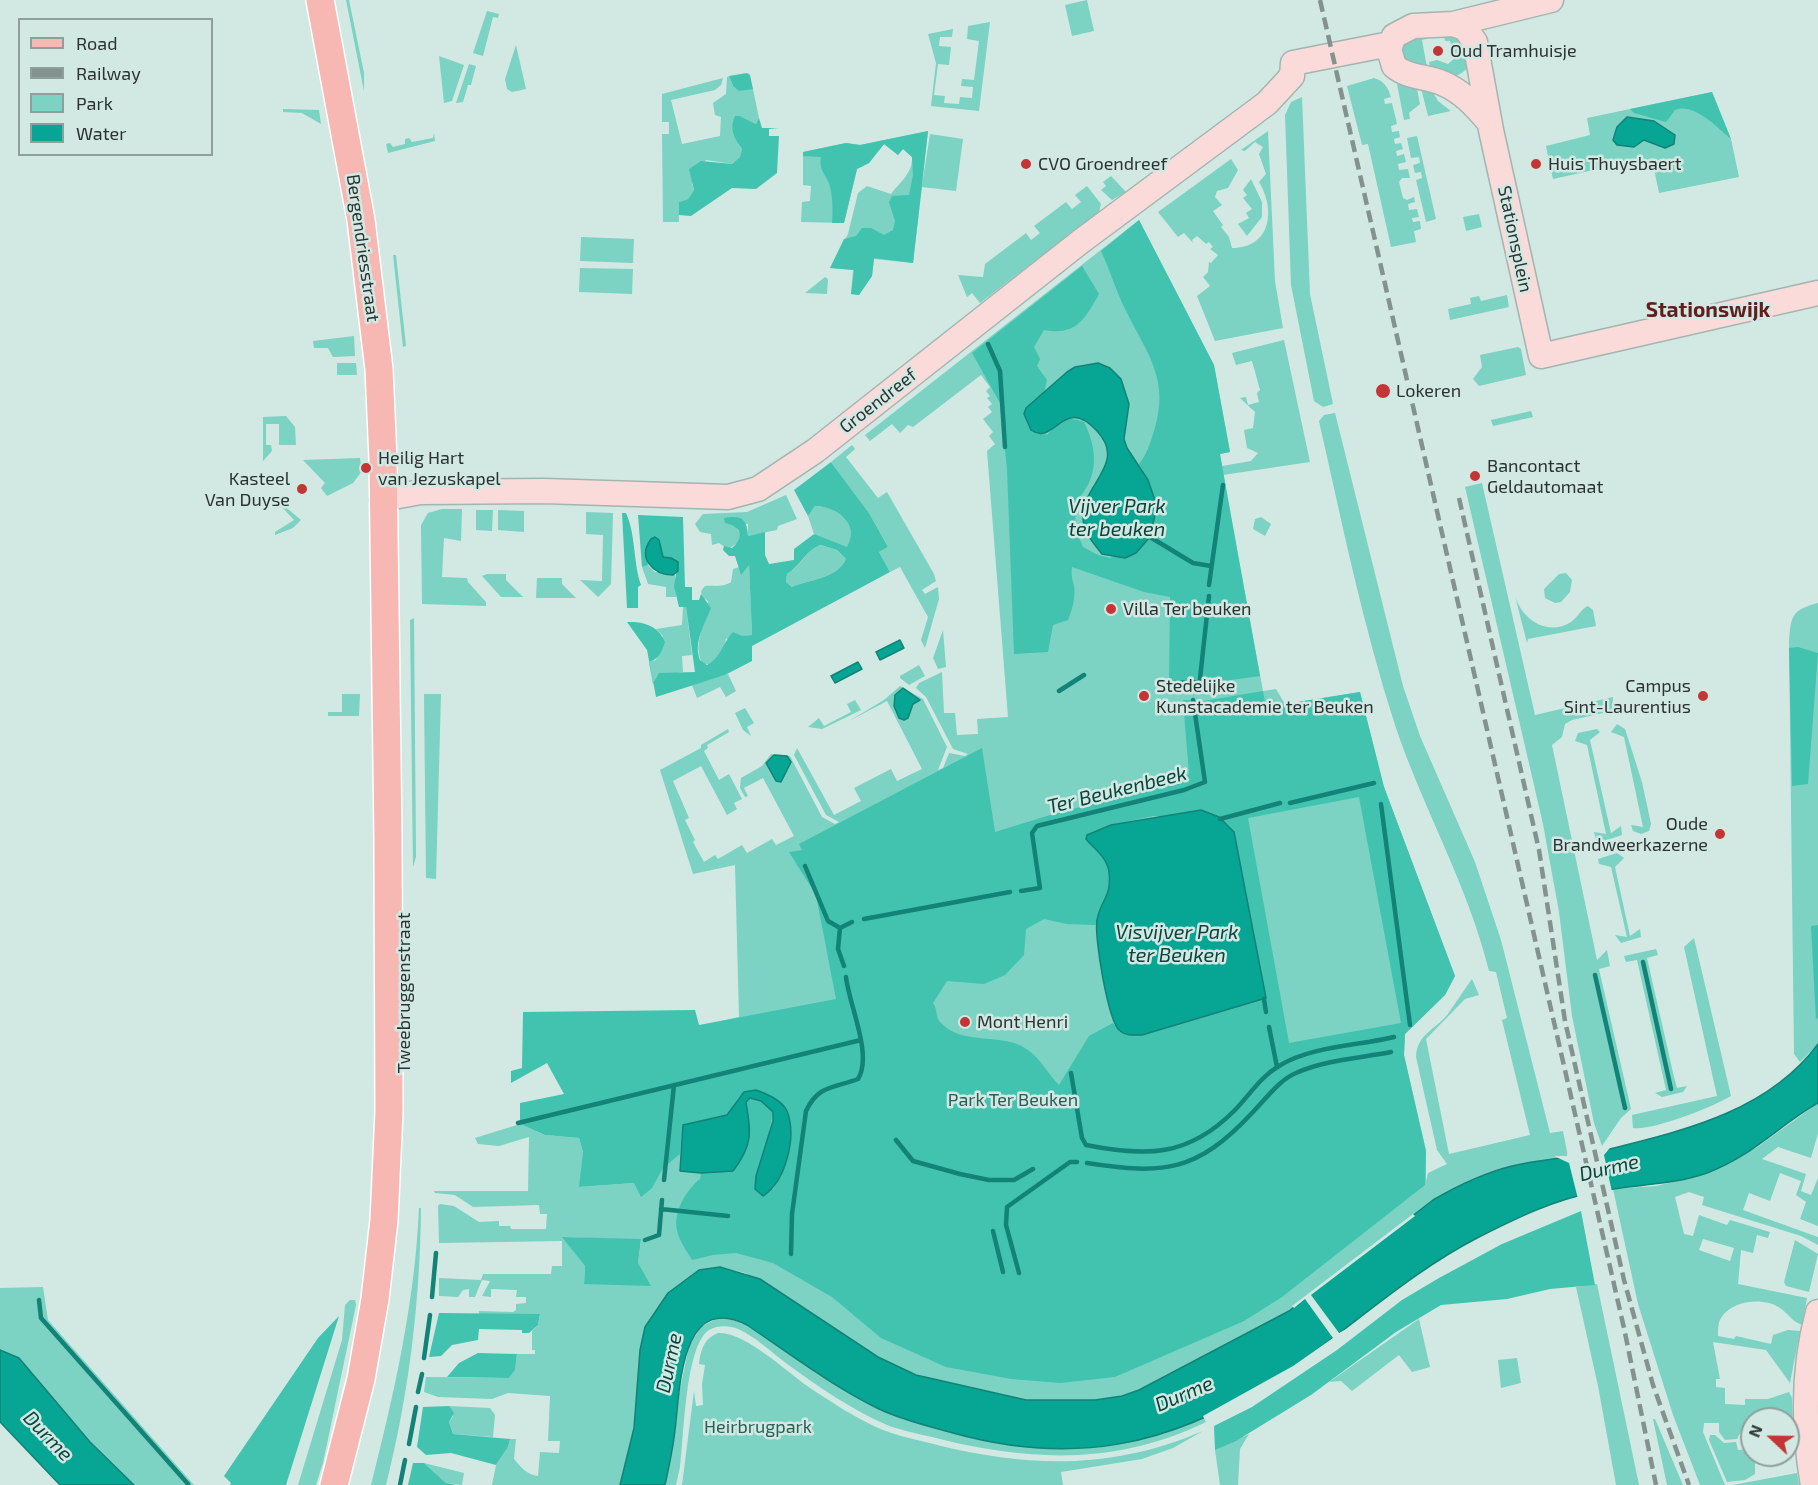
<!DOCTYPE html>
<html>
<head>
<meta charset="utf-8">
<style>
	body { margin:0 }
	#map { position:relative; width:1818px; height:1485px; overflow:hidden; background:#d2e8e3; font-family:"Exo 2",sans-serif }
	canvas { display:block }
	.legend { position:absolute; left:18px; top:18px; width:195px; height:138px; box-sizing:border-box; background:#d2e8e3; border:2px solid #8fa09c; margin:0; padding:8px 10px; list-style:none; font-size:18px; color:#2b3332 }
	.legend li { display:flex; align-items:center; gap:12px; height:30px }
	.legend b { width:30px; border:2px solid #8fa09c }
	.north { position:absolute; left:1740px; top:1407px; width:60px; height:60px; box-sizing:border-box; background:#d2e8e3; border:2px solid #8fa09c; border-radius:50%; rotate:292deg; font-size:16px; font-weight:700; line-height:24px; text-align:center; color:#2b3332 }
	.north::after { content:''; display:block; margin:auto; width:21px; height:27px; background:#c43536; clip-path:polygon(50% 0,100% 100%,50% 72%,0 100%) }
</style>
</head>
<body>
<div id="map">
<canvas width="1818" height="1485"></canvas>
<ul class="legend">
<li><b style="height:8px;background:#f7b8b3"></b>Road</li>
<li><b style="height:8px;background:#83928f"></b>Railway</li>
<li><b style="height:16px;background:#7cd2c3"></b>Park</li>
<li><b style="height:16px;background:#07a593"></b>Water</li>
</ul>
<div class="north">N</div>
</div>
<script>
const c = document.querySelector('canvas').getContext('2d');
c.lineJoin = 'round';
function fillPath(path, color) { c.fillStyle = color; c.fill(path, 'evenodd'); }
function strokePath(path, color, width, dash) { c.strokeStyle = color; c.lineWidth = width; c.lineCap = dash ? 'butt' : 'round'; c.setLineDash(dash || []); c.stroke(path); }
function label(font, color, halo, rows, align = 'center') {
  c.font = font + ' "Exo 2",sans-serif'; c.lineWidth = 5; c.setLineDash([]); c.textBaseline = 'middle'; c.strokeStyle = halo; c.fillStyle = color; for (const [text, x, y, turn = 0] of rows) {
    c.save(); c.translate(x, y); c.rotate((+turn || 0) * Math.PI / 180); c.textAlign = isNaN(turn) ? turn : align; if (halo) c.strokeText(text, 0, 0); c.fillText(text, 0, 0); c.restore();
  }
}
const green = new Path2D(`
	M346,0H349L364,73V91Z
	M1087,0L1094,31L1072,36L1065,5Z
	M487,11L499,14L498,18L493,17L483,56L473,53Z
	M990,22L979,111L931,106L936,63L928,34L953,29L952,37H940L939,46L951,47L949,65L938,64L934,95L945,96L944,103L959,104L960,97L972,98L973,87L961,86L962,79L974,80L979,41L967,39L968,26Z
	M1442,29L1464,38L1470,65C1459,79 1447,79 1432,74L1429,62L1437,60L1448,64L1455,58L1450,41H1445Z
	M1441,35L1422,40L1428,73L1407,68L1398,46L1402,37Z
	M516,45L526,89L512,92L507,89L505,79Z
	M439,56L464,65L452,101L444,103Z
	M469,64L476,66L471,85H468L463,102L456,103Z
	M729,76L733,86L753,89L759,118L756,124L740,116L739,145L742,149L740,157L732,164L706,160L692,184L694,190L688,199L679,202V222H663L662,134H669V122H662V94L723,78L721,85L715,90L671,100L682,144L720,136L721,117L715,115L713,103L726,94L727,77Z
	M1374,78C1384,81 1388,87 1391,97L1384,99L1385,104L1392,103L1397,124L1391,126L1392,132L1399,131L1400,137L1394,139L1395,144L1401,143L1403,149L1396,151L1397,156L1404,154L1406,162L1398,164L1399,170L1408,169L1410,178H1402L1399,182L1403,198L1407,200L1414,197L1415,202L1408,204L1409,210L1417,209L1419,217L1412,218L1413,222L1420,221L1421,229L1414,231L1416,242L1391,247L1368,144L1362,145L1347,86Z
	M1397,84L1417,89L1420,104L1409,113L1410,119L1404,120Z
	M1421,88L1432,91L1438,101L1451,111L1428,116Z
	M1712,92L1731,139L1739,177L1659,193L1653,164L1641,166L1639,160L1553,179L1551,170L1555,166L1554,162L1549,161L1546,146L1590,135L1587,118Z
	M1302,97L1310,294L1333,404L1323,407L1314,401L1291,285L1285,115L1291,102Z
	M283,109L319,110L321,124L302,113L283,112Z
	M928,131L922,185L930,134L963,139L956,191L922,187L913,263L874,259L872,276L859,295L851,294L853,270L830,268L848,234L858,193L867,186L891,194C900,182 913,173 912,157L903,149L898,155L884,144L869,163L857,169L844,223L801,222L802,202L810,201L811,186L803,185V152L846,143L860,145Z
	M1268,131L1275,281L1283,328L1215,341L1197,296L1210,286L1203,277L1208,272L1209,262L1211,263L1218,255L1210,249L1213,247L1209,242L1206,244L1197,236L1192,240L1193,243L1184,233L1178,237L1158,212L1231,159L1238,170L1228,188L1217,191L1215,197L1222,205L1213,211L1223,225L1221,227L1229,237L1232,248C1271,248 1276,210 1259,182L1266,174L1259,154L1263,147L1255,142L1245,151L1241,150Z
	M434,133L435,141L388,153L386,144L390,143L393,147L405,144V139L409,138L412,142L433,138Z
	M1417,136L1436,219L1426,222L1416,180L1422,178L1421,172L1415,173L1413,165L1420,163L1419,157L1411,158L1407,138Z
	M1111,176L1126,192L1112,200L1101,190L1106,186L1103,182Z
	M1251,179L1262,202V217L1247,236L1238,224L1249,218L1246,213L1252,209L1243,198L1247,195L1243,190Z
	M1087,186L1101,204L1099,212L980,303L972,293L967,297L958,275L983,277L985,264L1026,233L1031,240L1040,233L1034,226L1066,202L1072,209L1081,202L1075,195Z
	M1479,214L1482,227L1466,231L1463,217Z
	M1139,220L1214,365L1230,452L1220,454L1222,466L1251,461L1258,453L1247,448L1244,430L1253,428L1255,412L1240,398L1246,397L1248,405L1259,402L1257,393L1260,390L1252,361L1236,365L1232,353L1284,340L1310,462L1223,475L1263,691L1276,689L1285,704L1360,692L1384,787L1455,976L1445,995L1405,1034L1404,1055L1426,1151V1181L1428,1173L1447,1164L1437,1150L1416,1057C1417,1034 1435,1030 1448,1014C1456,1002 1464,990 1472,979L1479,995L1465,999L1426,1039L1449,1154L1530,1135L1502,1020L1507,1018L1496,972L1489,971C1468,885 1423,809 1395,725C1363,626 1342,523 1319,421L1324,415L1335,413L1403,686L1420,736L1475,862L1501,940L1550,1133L1563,1131L1568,1157C1517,1165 1478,1175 1433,1200L1289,1311L1139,1390C1068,1417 941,1394 877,1356C832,1330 789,1300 745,1273L720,1267L640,1350L634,1428L620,1485H492L496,1465L508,1447L510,1439H516L514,1459C521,1467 527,1475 538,1476L540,1452L559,1453L560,1441H548L550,1396L508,1393L492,1399L438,1397L424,1392L426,1377L509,1378L515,1370L517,1354H535V1350H532V1331L538,1325L540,1315L479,1314V1311L513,1312L516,1310V1304L526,1303V1297H516L517,1290L491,1289V1297L482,1296L490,1281L482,1280L475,1297H469V1289L463,1290L458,1297L439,1296V1278L481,1280L483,1274H551L552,1266H562V1241L439,1243L438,1206L440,1204L454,1206L479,1222L499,1221V1226H510L511,1229H546L547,1214H540L539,1205L473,1207L455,1195L435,1193L434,1191H528L529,1137L499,1146L478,1144L475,1138L520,1124L545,1135L579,1138L583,1152L580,1187L634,1183L548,1063L739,1017L735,865L693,874L660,770L701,748V745L728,729L729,732L707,745L708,748L704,751L719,780L729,774L742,799L734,803L737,809L727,815L701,766L673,781L689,818L685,820L695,840L693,842L704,862L715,855L718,859L742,845L747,853L772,839L776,845L794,836L763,778L744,788L748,796L745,797L740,788L741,778L762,766L771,754L790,756L822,817L835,824L839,822L826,815L794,755L797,748L834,815L861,801L854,788L891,769L897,781L922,769L887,701L849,721L884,700L900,686L923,699L947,747L938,770L943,768L949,753L965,756L968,754L953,749L926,697L916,688L919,683L942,672L944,713H955L957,735L978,734L977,719L1008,717L987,451L995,444L989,436L993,432L983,419L992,412L988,407L992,404L987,398L990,396L986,391L990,387L981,375L913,427L908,425L900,433L892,424L870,441L865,435ZM563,1237L641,1240L638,1263L584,1283L585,1266Z
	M581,237L634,239L633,263L580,261Z
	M393,255H396L406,346L403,347Z
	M580,268L633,269L632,294L579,292Z
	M825,277L828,279L827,294L805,293Z
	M1507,295L1509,307L1450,320L1448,309L1471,304L1470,298L1479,296L1481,301Z
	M354,336L355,356L333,357L328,348H314L313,341Z
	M1518,347L1521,349L1526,375L1479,386L1473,379L1482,367L1480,355Z
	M337,363H356L357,375H337Z
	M1531,411L1533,417L1493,426L1491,420Z
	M286,416L295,427L296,445H279V424H266V445H271L272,451L263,461V417Z
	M852,445L855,449L846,457L878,498L887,492L934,574L936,581L922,590L925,594L938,587L939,599L925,648L921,640L928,617L900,567L890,572L879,552L888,547L869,513L831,462Z
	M360,458L362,471L353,483L327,496L321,488L325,483L303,460Z
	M1482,483L1535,715L1613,697L1612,711L1572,720L1565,724L1562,737L1552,745L1597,960L1607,950L1610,966L1599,969L1631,1109L1621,1118L1602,1146L1594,1123L1572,1016L1559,912L1543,824L1465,487Z
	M278,495L282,504L301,520L293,528L275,535V532L294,520L282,507L274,509L275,499Z
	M786,495L797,519L778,526L777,530L748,536V524L725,523L735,525L741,536L739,542L728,549L719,543L712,545L711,534L700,532L695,524L703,514L747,512Z
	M815,506C838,507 860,523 847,548L814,534L808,516Z
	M442,509H462L461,541L444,538L442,577L467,578L468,582L486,602V606L422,604L421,525L428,513Z
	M476,510H493L492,531L476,530V534Z
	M498,510L524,511V532L498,530Z
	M586,512L613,513L611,584L598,597L580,580L602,581L603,535L586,534Z
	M1261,517L1271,524L1265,536L1253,529L1255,519Z
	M821,545L837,550L846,559C837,579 810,579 792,587L786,582L787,574C801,566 806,550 821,545Z
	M749,564L752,635L726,639L723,651L711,664H703C691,646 707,621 708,601L702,597L701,591L705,586C715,585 721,588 731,582L733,569Z
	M648,565L655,572L675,573L676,597H666V587L648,584L642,567Z
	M1566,573L1572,580L1570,592L1561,602L1555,603L1545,598L1544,589L1559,574Z
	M487,574H506V580L523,597H501L482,576Z
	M537,578H562V584L576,598H536Z
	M1515,596C1522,619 1547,637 1571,622C1578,617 1581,609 1588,606L1593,610L1596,626L1528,639L1527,643Z
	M1818,603V1044L1800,1062L1794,1054L1789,641C1791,615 1792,610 1818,603Z
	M683,607H686L692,655L682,656L683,672L657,676L653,684L649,662L656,660L663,636L656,629L682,625Z
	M414,618L416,857L413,867L410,620Z
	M943,630L946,667L938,669L933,658Z
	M919,665L925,676L909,685L900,678V676Z
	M728,674L736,691L726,697L720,687L697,698L692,685Z
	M342,694H360L359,716H328V712H342Z
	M424,694H441L436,879L426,878Z
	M855,700L861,710L822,729L808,727L819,718L824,726L851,712L847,704Z
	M745,708L754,723L747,727L751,736L743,730L735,713Z
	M1617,724L1625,729L1642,782L1651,824L1649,831L1641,834L1633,831L1631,825L1643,827L1624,737L1611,732Z
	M1597,729L1600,732L1590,740L1611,833L1621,826L1622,835L1601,842L1596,839L1594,832L1606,834L1587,745L1575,741L1578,733Z
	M1617,853L1624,858L1615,867L1630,936L1640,929L1641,937L1621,943L1615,935L1627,937L1611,867L1599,864L1598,859Z
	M1694,938L1731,1096C1713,1107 1652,1131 1633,1128L1632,1115L1717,1096L1684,947Z
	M1656,949L1658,955L1647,958L1674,1077L1677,1088L1687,1086L1683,1092L1662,1097L1655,1093L1666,1090L1637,960L1626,962L1624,956Z
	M1818,1103V1133L1811,1158L1778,1147L1762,1159L1806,1174L1801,1191L1811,1195L1818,1178V1226L1800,1219L1806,1202L1796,1195L1801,1181L1780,1173L1770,1201L1749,1193L1743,1210L1818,1237V1245L1801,1236L1702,1205L1704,1197L1689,1192L1675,1197L1684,1234L1693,1236L1699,1215L1727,1225L1730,1220L1770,1232L1768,1238L1757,1235L1753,1253L1741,1250L1738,1284L1807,1298L1802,1325C1791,1321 1789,1314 1780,1308C1764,1297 1732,1300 1721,1318C1718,1322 1718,1331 1718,1336L1734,1339L1736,1336L1771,1344L1773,1335L1788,1330L1800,1331L1790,1383L1766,1350L1713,1342L1720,1379H1716V1387L1725,1388V1404L1745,1405V1399H1768L1789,1392L1792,1398L1793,1431H1788V1419L1746,1421L1737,1439L1725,1440L1719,1432V1423H1704L1703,1432L1725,1485H1700L1673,1415L1638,1304L1613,1189L1656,1186L1689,1178L1756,1148ZM1703,1239L1734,1248L1730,1261L1699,1250Z
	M419,1208H421C420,1302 409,1394 386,1485H371C394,1394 415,1302 419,1208Z
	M1795,1240L1818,1254L1809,1292L1786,1286L1784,1282Z
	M1597,1284L1639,1485H1616L1598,1386L1576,1287Z
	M43,1287L48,1320L194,1485H134L90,1442L19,1358L0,1350V1288Z
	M350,1300H355L356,1305L323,1463L316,1485H298L342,1340L345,1305Z
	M718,1318H727L747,1325L878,1408L902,1419L999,1444L1163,1434L1204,1417L1206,1422C1119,1464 1036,1462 944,1440C926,1435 905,1432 887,1425C852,1410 817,1386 786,1363C771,1352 756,1337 738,1329C730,1326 720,1325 711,1329C685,1340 684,1439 680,1467L676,1485H665L675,1429L677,1404L689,1346L701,1327Z
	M1419,1319L1430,1367L1412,1372L1399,1355L1352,1391L1341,1381L1329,1382Z
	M718,1333C745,1331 789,1374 813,1390C833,1403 854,1417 876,1427C896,1436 919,1440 941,1446C1034,1468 1114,1469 1203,1431L1173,1448L1142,1459L1061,1472L1063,1485H682L694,1391L696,1406L703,1405L702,1384L705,1365L699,1364C701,1349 704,1339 718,1333Z
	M1517,1358L1521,1383L1501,1388L1498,1360Z
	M449,1406L490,1408L495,1415L493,1437L453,1434L449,1422L453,1416Z
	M1653,1419H1655L1683,1485H1667Z
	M1249,1434L1240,1449L1238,1485H1220L1215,1450Z
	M1710,1435H1715L1724,1443L1736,1442L1738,1450L1752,1449V1455H1755V1474L1745,1480L1727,1482L1709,1440Z
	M424,1463L464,1473L462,1485L446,1483Z
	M1797,1473L1799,1485H1733Z`);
const forest = new Path2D(`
	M747,73L750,75L753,89L739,91L733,86L729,76Z
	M1712,92L1731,139C1718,128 1694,102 1675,110L1666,122L1634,113L1630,109Z
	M735,116H740L756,124L759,118L762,128H779L769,129V136H779L777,173L756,189L732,188L691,216L679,215V202L688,199L694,190L689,169L701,161L732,164L740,157L742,149C734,138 729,129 735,116Z
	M928,131L913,263L874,258L872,276L859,295L851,294L854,270L830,268L844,239L856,236L862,228H871L884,235L893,230L895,221L889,202L892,196L909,195L913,175L912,157L903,149L898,155L884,144L869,163L857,169L844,223H832C833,210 833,196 829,183C824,172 819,170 821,157L803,156V152L846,143L860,145Z
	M1139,220L1214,365L1230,452L1220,454L1260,676L1224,681L1202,688H1169L1170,597L1144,592L1072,567C1071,575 1072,578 1074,586C1076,596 1072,611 1068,620L1053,625L1048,652L1014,654L1007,469L1000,403L972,353L1082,266L1099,294C1085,319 1076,336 1044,330L1034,347L1040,359L1037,366L1047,380L1044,393L1026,408L1047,435C1060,421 1065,415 1084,422C1098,450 1099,478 1076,501L1075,528L1083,547L1098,555L1110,558L1150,537L1157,506L1148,480L1139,464C1147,454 1150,444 1154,431C1170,380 1148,355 1126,311C1116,291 1110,270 1101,251Z
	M831,462L869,513L888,547L879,552L890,572L752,646V661L725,675L656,697L647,650L627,622C643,621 659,626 665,642C662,651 659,659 649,662L653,683L659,673L695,672L686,607H679L674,586L678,562L671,558L663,557L659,540L646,552L648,565L642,567L638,515L683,517L685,587H692V600H699L701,594L711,608C705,624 693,642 700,660L707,665C721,658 723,642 733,632L742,636L752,635L749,565L741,575L735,556H729L723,550L724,546L732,548C745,537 741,526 725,523L724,518C741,515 747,518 748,536L765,532V555L769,564L794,560V549L814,534L847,547C860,523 837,507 815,506L808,516L794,490ZM821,545L837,550L846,559C837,579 810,579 792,587L786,582L787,574C800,566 806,550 821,545Z
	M622,513H626C636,535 633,562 641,585L638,587V608H627Z
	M1798,647L1818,653L1808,784L1792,786L1789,648Z
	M1263,691L1266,707L1360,692L1384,787L1455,976L1445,995L1405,1034L1404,1055L1426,1151L1425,1185L1282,1297L1244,1321L1115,1377L1060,1383L1011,1379L946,1367L881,1338L832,1297L773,1263L736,1253L713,1255L692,1260C687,1251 679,1241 677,1230C673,1212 687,1189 700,1179L701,1173L733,1171C751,1148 751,1130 746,1102L750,1098L761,1101L773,1112L766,1148L773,1190C782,1173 795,1147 789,1127C786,1116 775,1104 769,1095L739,1097L727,1115L683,1125L680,1154L663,1168L652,1188L641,1197L634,1183L579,1187L583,1152L579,1138L545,1135L520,1124V1103L564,1094L547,1063L511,1083V1071L522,1068L523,1012L695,1010L699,1025L836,999L816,895L789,852L802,850L799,844L982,748L995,832L1060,812L1181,782L1189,774L1183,700L1203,701ZM1359,797L1401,1023L1289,1043L1248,818ZM1153,816L1219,817L1234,832L1266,998L1142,1035L1120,1032L1113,1023L1089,1036L1059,1085C1049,1075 1040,1058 1028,1050C1002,1031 964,1047 941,1023C935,1018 938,1009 933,1003L947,981L984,984L1005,975L1024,955L1026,929L1044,919L1067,924L1095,925C1105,906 1118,877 1104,856C1099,850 1091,845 1086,840L1087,835L1111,825Z
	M1818,925V1017L1816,1020L1811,926Z
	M1581,1211L1595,1285L1550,1289L1507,1299L1441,1305L1396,1332L1311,1395L1236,1441L1215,1450L1214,1426L1252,1407L1337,1350L1402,1300L1439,1278L1502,1244Z
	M562,1237L641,1239L638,1263L651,1286L584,1284L585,1266Z
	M439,1313L540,1314L538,1325L529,1333H522V1330L479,1329L478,1340L452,1345L441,1356L429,1357Z
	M339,1316L286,1485H230L231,1483L224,1476L318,1338Z
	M478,1353L517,1354L515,1370L509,1378L447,1377L459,1363Z
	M449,1406L454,1413L449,1422L453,1434L510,1439L508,1447L496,1465L451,1453L426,1455L417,1447L423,1407Z
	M413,1463H424L446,1483L457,1485H408Z`);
const water = new Path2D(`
	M1627,117L1654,121L1675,135L1674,144L1665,148L1644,140L1634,147L1617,145L1613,140L1617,127Z
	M1098,363L1110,368L1121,379L1129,404L1124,439L1127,448L1148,480L1157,506L1150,537L1136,553L1125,558L1102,554C1094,544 1083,532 1083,518C1081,485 1128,464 1097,431C1063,394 1055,447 1031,430L1024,414L1026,408L1067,372L1075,367Z
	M655,537L659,540L663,557L671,558L678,562V571L673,575C653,575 637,558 651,539Z
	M900,640L904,648L880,660L876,652Z
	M858,662L862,669L835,683L831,676Z
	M903,688L920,700L913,704L908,718L904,720L899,718L894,706L895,695Z
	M774,755L787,756L791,762L781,782L776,781L766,763Z
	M1201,810L1219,817L1234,832L1266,998L1142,1035C1134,1035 1126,1036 1120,1031C1108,1022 1094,936 1097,920C1101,899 1112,897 1109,872C1107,857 1095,850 1086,839L1087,835L1111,825Z
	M1818,1044V1103C1778,1126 1754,1155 1707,1173C1670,1186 1633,1184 1595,1192C1553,1200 1517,1218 1479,1237C1403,1276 1343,1336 1272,1381C1168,1447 1072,1466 953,1433C928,1426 902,1420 879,1409C832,1386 790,1354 747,1325C680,1291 680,1390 675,1430C673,1448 669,1467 665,1485H620L634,1428L640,1350L645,1327L668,1293L699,1270L720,1267L760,1279L878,1357L916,1375L1026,1400H1095L1122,1396L1139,1390L1289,1311L1433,1200C1457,1186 1484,1173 1512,1166C1542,1159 1573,1158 1602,1151C1681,1131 1767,1113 1818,1044Z
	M756,1090C767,1094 782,1100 787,1111C797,1137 786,1181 763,1196L755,1189L756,1176L773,1121V1112L761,1101L750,1098L746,1102C751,1133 753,1145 733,1171L701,1173L680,1171L683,1125L727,1115L744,1092Z
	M0,1350L19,1358L90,1442L134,1485H60L0,1422Z`);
const pier = new Path2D(`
	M1614,1143L1604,1155L1612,1192L1578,1199L1569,1163L1554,1156H1567V1154Z
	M1413,1214L1415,1216L1311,1295L1339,1333L1352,1326L1271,1385L1205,1420L1203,1416L1293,1366L1333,1338L1305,1299L1294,1308L1292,1306Z`);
const stream = new Path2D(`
	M988,344L1000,371L1005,447
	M1150,537L1193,563L1211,566
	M1209,585L1223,485
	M1172,683L1200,682
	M1199,688L1209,596
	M1059,691L1084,675
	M1290,803L1374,783
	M1381,804L1410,1025
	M1220,819L1280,803
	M805,866L828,921L840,928
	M1021,891L1040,888L1032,833L1037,826L1184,790L1205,782L1193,700
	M864,919L1010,892
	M1643,962L1671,1089
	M844,966L838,949L840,928L852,922
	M1595,975L1625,1108
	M1264,999L1266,1012
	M1269,1027L1277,1067
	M1071,1073L1082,1138L1086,1145C1146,1157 1188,1157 1234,1111C1249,1096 1260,1077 1279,1066C1311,1046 1357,1046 1394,1037
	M518,1123L861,1040
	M896,1140L913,1161L960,1174L989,1180H1014L1033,1169
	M1087,1163C1164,1175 1197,1172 1252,1113C1265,1100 1279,1080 1296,1073C1325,1060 1360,1058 1391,1052
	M664,1180L674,1085
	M661,1209L728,1216
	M993,1231L1003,1272
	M645,1240L659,1235L662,1200
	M791,1254L792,1214L806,1111C818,1085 834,1088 858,1079C873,1055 849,1005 846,977
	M1019,1273L1006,1225L1007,1207L1070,1162H1077
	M432,1297L436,1253
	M39,1300L41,1318L188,1484
	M424,1358L430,1315
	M418,1392L422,1374
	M409,1444L416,1407
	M400,1485L405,1460`);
const secondary = new Path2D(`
	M1453,24L1551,0
	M1292,76L1293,63L1390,44
	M1489,122C1475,106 1462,91 1442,83C1426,76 1408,78 1394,66L1389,49L1394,36L1413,26L1453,24L1465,28L1475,42L1491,130L1541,356L1818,293
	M382,499L421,492L544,491L728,497L758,489L815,451L1080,242L1267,103L1292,76
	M1813,1485C1803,1428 1803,1368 1818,1312`);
const primary = new Path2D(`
	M320,0L361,220L379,369L383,459L388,839L389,1112L384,1220L375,1299L361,1379L334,1485`);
const rail = new Path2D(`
	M1320,0L1624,1328L1656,1485
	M1459,498L1539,850L1565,1021L1624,1280L1653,1385L1689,1485`);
const markers = [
	[1438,51,6,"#c43536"],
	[1026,164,6,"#c43536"],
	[1536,164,6,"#c43536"],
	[1383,391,8,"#c43536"],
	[366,468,6,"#c43536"],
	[1475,476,6,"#c43536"],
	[302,489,6,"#c43536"],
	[1111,609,6,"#c43536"],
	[1144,696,6,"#c43536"],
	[1703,696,6,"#c43536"],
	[1720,834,6,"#c43536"],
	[965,1022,6,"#c43536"]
];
const poiNames = [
	["Oud Tramhuisje",1450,51],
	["CVO Groendreef",1038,164],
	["Huis Thuysbaert",1548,164],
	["Lokeren",1396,391],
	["Heilig Hart",378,458],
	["van Jezuskapel",378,479],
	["Bancontact",1487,466],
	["Geldautomaat",1487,487],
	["Kasteel",290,479,"right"],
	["Van Duyse",290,500,"right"],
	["Villa Ter beuken",1123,609],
	["Stedelijke",1156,686],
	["Kunstacademie ter Beuken",1156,707],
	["Campus",1691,686,"right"],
	["Sint-Laurentius",1691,707,"right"],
	["Oude",1708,824,"right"],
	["Brandweerkazerne",1708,845,"right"],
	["Mont Henri",977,1022]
];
const streetNames = [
	["Stationsplein",1515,239,78],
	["Bergendriesstraat",363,248,82],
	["Groendreef",878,401,-38],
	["Tweebruggenstraat",404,993,-90]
];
const parkNames = [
	["Park Ter Beuken",1013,1100],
	["Heirbrugpark",758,1427]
];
const waterNames = [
	["Vijver Park",1117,506],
	["ter beuken",1117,529],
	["Ter Beukenbeek",1117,790,-14],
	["Visvijver Park",1177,932],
	["ter Beuken",1177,955],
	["Durme",1609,1168,-13],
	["Durme",669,1363,-78],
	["Durme",1184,1394,-23],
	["Durme",48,1436,46]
];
const quarterNames = [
	["Stationswijk",1708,310]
];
fillPath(green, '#7cd2c3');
fillPath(forest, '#41c3b0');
fillPath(water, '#07a593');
strokePath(water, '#128376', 1.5);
fillPath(pier, '#d2e8e3');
strokePath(stream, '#128376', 4.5);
strokePath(secondary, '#a1b6b1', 27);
strokePath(primary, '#fff', 30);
strokePath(secondary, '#fbdbd9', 24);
strokePath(primary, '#f7b8b3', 27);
strokePath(rail, '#83928f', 4.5, [12, 6]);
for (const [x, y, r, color] of markers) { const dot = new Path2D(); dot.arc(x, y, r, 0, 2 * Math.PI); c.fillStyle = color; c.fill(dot); strokePath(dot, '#d2e8e3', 2); }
label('18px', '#2b3332', '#d2e8e3', poiNames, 'left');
label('18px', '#2b3332', '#d2e8e3', streetNames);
label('18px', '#295e55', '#d2e8e3', parkNames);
label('italic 20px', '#0a443c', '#d2e8e3', waterNames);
label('bold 21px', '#621e1c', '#d2e8e3', quarterNames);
</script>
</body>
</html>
